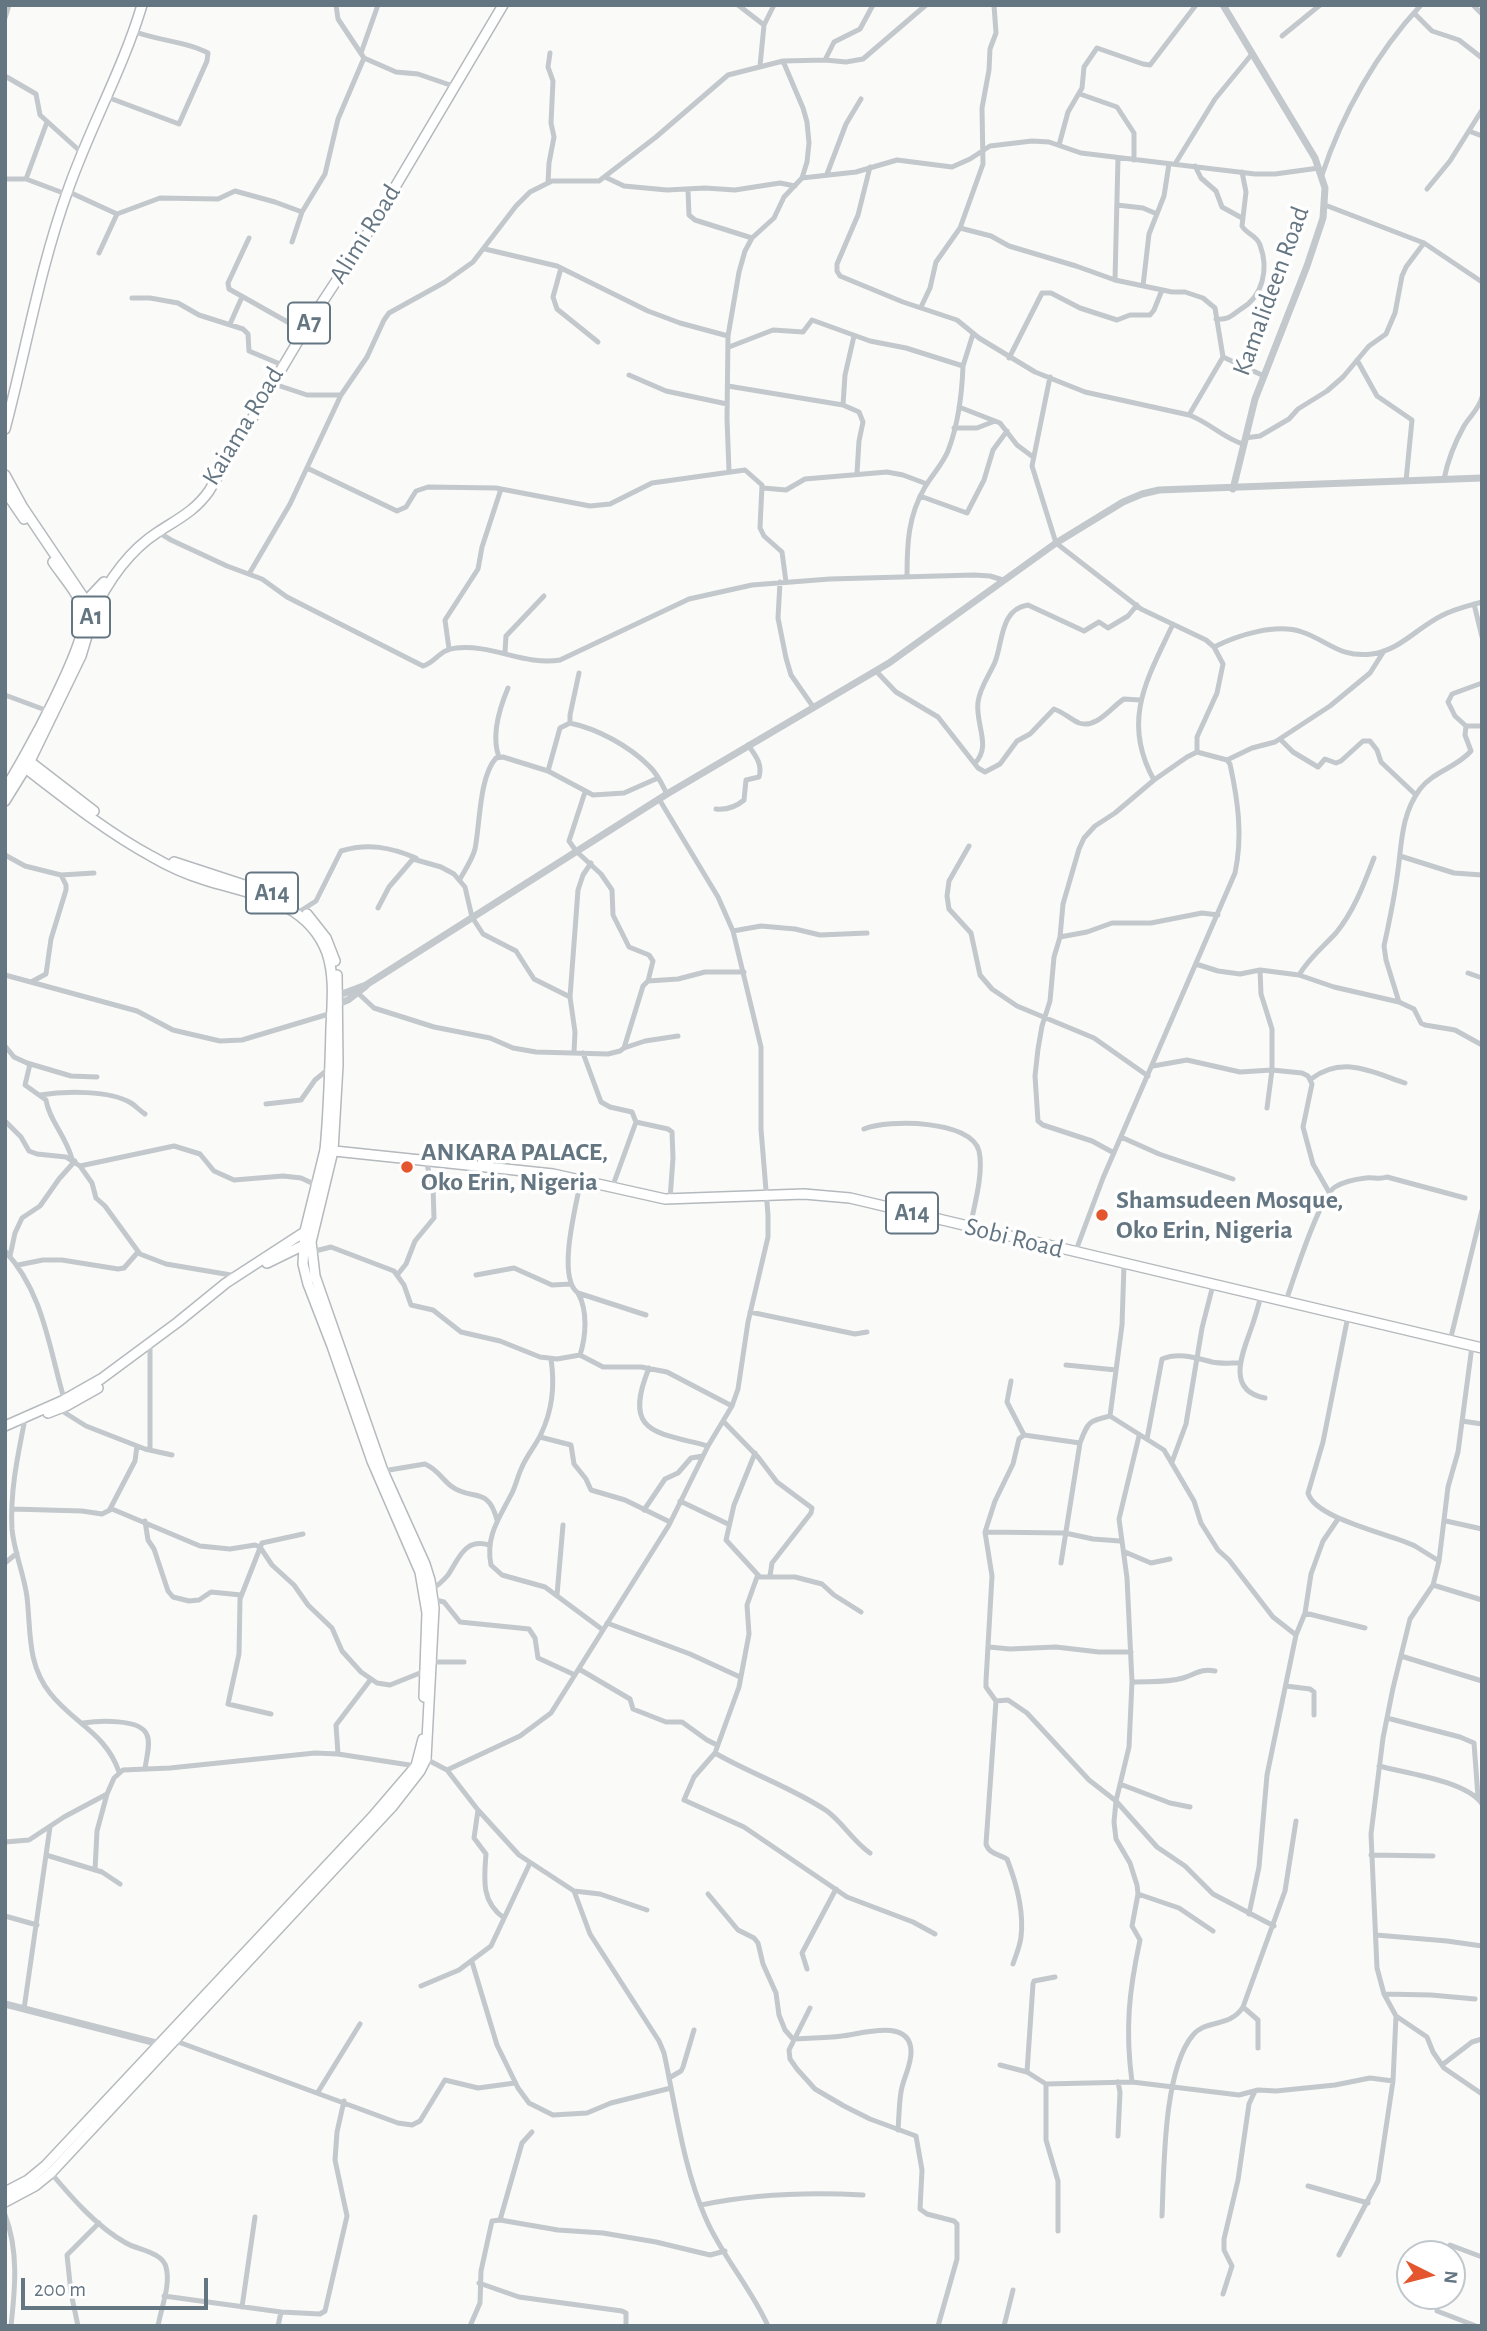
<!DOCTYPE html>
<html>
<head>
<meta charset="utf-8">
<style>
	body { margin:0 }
	#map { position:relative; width:1487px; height:2331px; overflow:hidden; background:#fafaf8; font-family:"Alegreya Sans",sans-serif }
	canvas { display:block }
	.frame { position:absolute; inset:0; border:7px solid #657683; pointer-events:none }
	.north { position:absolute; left:1396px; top:2240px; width:70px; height:70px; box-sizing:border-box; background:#fff; border:2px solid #c1c8cd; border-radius:50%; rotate:96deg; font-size:19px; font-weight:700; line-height:28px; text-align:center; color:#657683 }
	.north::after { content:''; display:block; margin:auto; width:24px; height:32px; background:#e4572e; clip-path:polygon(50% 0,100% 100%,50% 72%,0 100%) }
	.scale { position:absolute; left:21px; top:2278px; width:187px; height:32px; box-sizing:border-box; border:4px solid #657683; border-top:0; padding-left:9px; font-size:21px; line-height:24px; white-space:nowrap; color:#657683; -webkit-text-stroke:5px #fff; paint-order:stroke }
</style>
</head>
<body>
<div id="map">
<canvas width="1487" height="2331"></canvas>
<div class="frame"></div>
<div class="north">N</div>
<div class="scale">200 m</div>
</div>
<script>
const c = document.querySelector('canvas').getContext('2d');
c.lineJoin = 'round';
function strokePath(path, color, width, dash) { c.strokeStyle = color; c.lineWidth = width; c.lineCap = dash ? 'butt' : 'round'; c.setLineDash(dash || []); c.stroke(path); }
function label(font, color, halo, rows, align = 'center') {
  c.font = font + ' "Alegreya Sans",sans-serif'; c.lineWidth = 7; c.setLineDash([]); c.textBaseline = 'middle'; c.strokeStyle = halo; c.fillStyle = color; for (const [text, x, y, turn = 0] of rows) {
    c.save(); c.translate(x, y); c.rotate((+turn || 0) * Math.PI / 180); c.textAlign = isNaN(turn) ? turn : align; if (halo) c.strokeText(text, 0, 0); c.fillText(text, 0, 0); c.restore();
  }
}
const minor = new Path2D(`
	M336,5L338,19L364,58L396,72L418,74L450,85
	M738,5L764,25
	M1473,5L1482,14
	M1414,13L1432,31L1459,40L1482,58
	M5,18L9,5
	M1282,36L1320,5
	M361,53L378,5
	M825,60L834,42L860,29L873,5
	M760,66L764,25L774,5
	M5,76L36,94L40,115L82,153
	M1080,94L1117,107L1134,133V160
	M107,97L179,124L207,61L208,53C186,41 158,41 133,31
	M1469,131L1482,136
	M1059,145L1068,112L1082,88L1084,67L1097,48L1143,64L1150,65L1196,5
	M1175,164L1215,99L1252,54
	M1195,166L1201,178L1216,191L1222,207L1242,218
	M870,167L858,215L837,264V271L840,276L903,302L957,320L979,338L1035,372L1085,392L1189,415C1209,422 1223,438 1243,444
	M827,174L846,124L861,99
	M1322,175C1342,114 1377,52 1421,5
	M605,177L624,186L667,190L705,188L735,190L780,183L795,186
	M802,178L856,172L897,160L952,167L970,159L990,146L1032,141L1049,142L1081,153L1255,174H1275L1319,168
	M5,179H26L66,194
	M26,179L47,122
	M548,183L549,163L554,137L551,123L553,81L548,67L550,53
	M1427,189L1450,161L1482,110
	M688,190L689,215L695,220L752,238
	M67,191L117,214L160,198L218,199L235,191L275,202L302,212
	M1117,205L1143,208L1157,214
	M1325,205L1424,243L1482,282
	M960,228L991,236L1009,246L1076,266L1115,280L1172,292H1185L1203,298L1215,308L1223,357L1264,376
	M249,238L228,283L229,289L300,329
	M292,242L302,212L325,174L338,119L364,58
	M485,249L557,266L648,311L680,323L728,336
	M99,253L117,214
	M561,268L553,297L557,309L598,342
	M1115,280L1118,158
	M1143,286L1149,234L1164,196L1169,164
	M132,298H150L178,303L199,315L243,329L248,334L249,351L280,364
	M921,307L930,288L936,262L960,228L983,164L982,108L989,70L990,49L996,33L994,5
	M1216,319C1229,320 1231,316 1241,309C1263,296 1269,269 1260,245C1257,235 1246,234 1242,226L1246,192L1242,172
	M230,324L242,297
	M729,347L773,330L803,332L812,320L870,341L906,348L963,366C962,394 958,425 948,451C942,465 932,475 925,487C908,516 907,544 907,576
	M1009,358L1042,293H1051L1080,308L1117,320L1130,315H1150L1154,310L1162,290
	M1357,360L1377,396L1412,420L1406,481
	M963,366L973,334
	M629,375L666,391L727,404
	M1050,377L1032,466L1056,543L1141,609L1206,640L1214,647L1223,664L1217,693L1197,737V752L1227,760L1230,764C1238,801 1243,836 1235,873L1103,1178L1075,1253
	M274,384L307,395H341L367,357L384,320L389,313L445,282L473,262L516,206L530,192L552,181H599L656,137L728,75L783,61L825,60L846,62L863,59L926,5
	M728,386L843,405L859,412L863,422L859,441L857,473
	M843,405L845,375L854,336
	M959,407L1000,423L1017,445L1033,457
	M1189,415L1223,357
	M954,428H977L995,421
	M1245,438L1260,436L1289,419L1298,409L1327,391L1343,377L1369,346L1386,334L1395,313L1402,276L1406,267L1424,243
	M307,468L397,511L406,507L416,491L428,487L496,488L590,506L610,504L652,483L745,470L762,485L760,528L764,536L782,552L786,582
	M729,471L727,419L728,336L739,272L745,251L752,238L774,218L784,197L802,178L807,162L809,143L807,122L803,108L783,61
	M1444,479C1448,459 1454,444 1464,426C1470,416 1479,409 1482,397
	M763,488L786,490L805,479L887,472L903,475L927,484
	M920,496L967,513L984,480L993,450L1007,431
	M158,532L171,540L227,566L262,579L287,597L423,666C435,663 440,649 456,648C492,644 525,666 560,660L689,599L752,585L830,579L974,575L990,576L1003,580
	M249,574L290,504L341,395
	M780,582L778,618L786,658L791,675L814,708
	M1474,604L1482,637
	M1214,647C1238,635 1276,623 1302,632C1329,641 1339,658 1372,654C1400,650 1417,628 1441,616C1454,609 1468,606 1482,602
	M449,649L445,620L478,569L482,547L501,489
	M505,652L506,636L544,596
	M876,671L896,692L938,717L978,768L985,772L1000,764L1017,741L1030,734L1054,709C1063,712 1070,719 1079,723C1097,729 1111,707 1124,699L1140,700
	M5,695L48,711
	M570,723V715L579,673
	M1466,726H1482
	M1280,739L1293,752L1318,767L1325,759L1336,763L1341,761L1363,741H1370L1377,750L1381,762L1416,795
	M499,757C491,736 500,707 508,688
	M1227,760L1252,748L1275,742L1330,706L1370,673L1384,651
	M975,763C992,746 975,724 978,702C980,687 989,676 995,662C1003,642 1000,609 1028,605L1084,631L1099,622L1108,628L1128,616L1137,605
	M548,771L560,728L570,723C598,729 629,746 649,766C657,773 662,784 667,794
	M1154,780C1121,721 1147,679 1173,624
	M585,792L569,841L576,851L601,874L612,890L613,915L629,947L649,955L653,961L648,981
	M716,809C727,810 736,807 744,800L746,780L759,777C763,764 755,755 748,745
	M969,846L949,881L947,896L949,909L971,933L980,975L992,989L1017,1006L1094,1038L1148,1076
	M5,855L25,866L61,875L94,873
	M1400,856L1454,873L1482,875
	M460,879C465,870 472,860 475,849C480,825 479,777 496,758L503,757L548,771L593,795L624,793L658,778
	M378,908L389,887L413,859L441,867L454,874L465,887L472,917L483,934L516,951L534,979L570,997L575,1032L574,1052
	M302,910L316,901L341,851C368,843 390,847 416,858
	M733,931L761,926L795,929L820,935L867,933
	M1060,937L1087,932L1112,923H1151L1202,913L1218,915
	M1196,964L1218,971L1240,974L1260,970L1299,975L1334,987L1399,1002L1414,1009L1421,1023L1425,1025L1455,1030L1482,1045
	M1260,970L1261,994L1272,1029V1070L1267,1108
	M1468,973L1482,978
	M5,975L137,1011L173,1030L220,1041L242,1040L332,1013
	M1299,975C1309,958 1323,947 1336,933C1354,911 1364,884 1374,858
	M31,982L46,974L51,939L66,890V885L61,875
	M359,994L374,1008L434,1027L490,1038L513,1048L536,1052L608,1054L620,1051L624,1048L643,986L648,981L678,979L705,972H744
	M570,997L578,890L583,875L591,863
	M1399,1002L1386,960L1384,946C1389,923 1394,900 1397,877C1402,846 1400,816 1420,789C1434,771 1456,768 1471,751L1465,735L1466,726L1455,716L1448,702L1452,694L1482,683
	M5,1046L14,1057L27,1063L71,1076L97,1077
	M624,1048L645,1041L678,1036
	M583,1053L601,1102L610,1107L632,1112L636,1122L668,1129L672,1132L673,1158L670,1199
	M30,1064L25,1085L46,1100C49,1120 66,1136 72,1159
	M1153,1066L1187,1060L1240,1072L1272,1070L1302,1073L1308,1076L1312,1084L1303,1127L1313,1164L1329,1192
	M1311,1079C1343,1055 1372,1072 1405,1083
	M40,1095C64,1091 110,1090 131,1103C136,1106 140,1111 145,1114
	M266,1104L301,1100L315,1080L331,1067
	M5,1121L21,1137L29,1151L37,1154L66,1157L80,1166L92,1183L96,1198L105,1206L140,1254L166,1264L237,1276
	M864,1129C889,1119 971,1120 979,1151C984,1172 974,1207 970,1227
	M1121,1137L1159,1154L1233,1179
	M1114,1153L1092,1141L1043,1125L1038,1121L1035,1076L1038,1049L1042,1026L1050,1001L1054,957L1060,937L1063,904L1079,849L1084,838L1095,826L1115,813L1154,780L1187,757L1197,752
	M80,1166L174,1146L200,1154L214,1171L234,1180L283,1176L301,1178L316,1185
	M581,1179C577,1203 556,1277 578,1293L646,1315
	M612,1188L636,1122
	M5,1251C44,1293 49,1349 65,1402
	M311,1252L331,1247L394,1271L404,1285L411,1305L433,1310L461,1332L500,1341L540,1357L557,1359L580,1355L603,1367H641L667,1372L732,1406
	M10,1256L15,1233L22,1218L40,1206L59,1179L75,1161
	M18,1265L43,1260H62L118,1269L124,1268L138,1252
	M398,1274L406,1264L415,1241L434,1218L433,1187L426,1161
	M476,1275L514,1268L552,1285L571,1284
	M578,1293C588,1311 586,1336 580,1355
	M1261,1296C1258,1307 1255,1318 1251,1329C1242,1354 1226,1391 1265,1398
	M1286,1301C1293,1281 1319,1197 1335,1187C1343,1182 1357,1179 1366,1178C1374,1177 1379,1180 1387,1177L1465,1198
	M750,1312L855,1334L867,1332
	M1348,1316L1323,1442L1308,1493C1315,1519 1391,1534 1415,1546C1423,1551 1431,1556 1439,1561
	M1450,1341L1482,1210
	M150,1349V1450
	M551,1359C555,1385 553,1409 541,1434C536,1445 527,1455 522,1467C518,1475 516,1485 512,1493C500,1517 485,1536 491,1565L502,1575L545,1587L603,1630
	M1066,1365L1116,1370
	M649,1368C622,1434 656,1432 708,1446
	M1011,1381L1007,1402L1024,1435
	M59,1409L86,1426L145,1449L172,1455
	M1110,1416L1122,1325L1124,1265
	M723,1421L758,1457L777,1482L812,1508L811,1513L772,1563L770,1576
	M1462,1421L1482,1424
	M24,1424C17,1459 10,1493 12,1529C14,1552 24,1574 27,1597C31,1632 27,1664 50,1693C73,1723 106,1733 119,1772
	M540,1437L571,1445L574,1464L586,1479L591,1490L625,1500L670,1522
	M1147,1439L1162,1359C1179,1352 1196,1358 1212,1362C1221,1364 1231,1363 1240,1363
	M755,1453L734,1505L726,1540L759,1576
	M1172,1462L1186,1424L1202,1328L1213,1285
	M383,1471L425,1464C437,1469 442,1479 451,1486C472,1502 488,1485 497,1520
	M680,1501L728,1524
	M12,1509L82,1511L102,1514L112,1509L200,1546L230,1549L255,1545L260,1547L272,1565L294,1585L308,1605L332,1628L342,1651L361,1672L377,1683L390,1685L425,1671
	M110,1509L135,1461L137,1446
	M644,1510L665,1479L678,1473L691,1458L703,1456
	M145,1521L148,1540L154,1549L168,1591L173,1597L189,1601L199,1600L211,1592L241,1595
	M1446,1521L1482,1529
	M985,1532L1065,1533L1093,1539L1120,1541
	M1125,1552L1151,1563L1170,1559
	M5,1563L17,1553
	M1061,1563L1080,1443C1088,1422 1088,1421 1110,1416L1164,1450L1194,1501L1201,1523L1218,1550L1229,1560L1273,1617L1296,1635
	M1433,1585L1482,1600
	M431,1590C437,1586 443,1581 448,1575C459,1558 465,1538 489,1545
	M557,1595L563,1525
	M432,1599L444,1602L460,1622L529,1629L535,1638L538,1658L575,1675
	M861,1612L834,1595L822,1584L795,1577H757L747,1605L749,1634L739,1687L715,1753L694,1777L684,1800L744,1827L847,1897L913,1922L935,1934
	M1305,1613L1365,1628
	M607,1623L690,1654L740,1677
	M989,1647L1010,1649L1056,1647L1099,1652H1131
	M1401,1656L1482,1681
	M432,1662H464
	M579,1669L630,1699L633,1709L666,1722H682L707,1740L717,1745
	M1132,1682C1149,1681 1167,1683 1183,1678C1196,1674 1201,1668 1215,1671
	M1286,1686L1310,1689L1314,1692V1715
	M996,1701L1008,1700L1027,1713L1089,1780L1116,1801L1157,1847L1185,1866L1213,1894L1274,1926
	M271,1714L228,1704L239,1654L240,1599L262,1543L303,1534
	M1387,1718L1460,1737L1474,1743L1478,1797
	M83,1723C97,1721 141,1718 147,1735C151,1744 146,1759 145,1769
	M715,1753C751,1774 791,1787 827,1811C843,1823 853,1841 870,1853
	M338,1754L336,1725L371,1679
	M426,1759L447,1770L478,1810L519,1855L574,1891L590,1934L659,2041L664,2053C676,2108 683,2167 706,2219C722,2256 751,2288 768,2326
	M1379,1766C1405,1773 1467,1781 1482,1804
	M447,1770L520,1736L551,1713L669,1525L708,1446L732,1406L738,1389L748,1322L768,1237V1215L761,1129V1047L733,931L718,897L659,799
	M1120,1784L1170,1803L1190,1807
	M478,1810L474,1838L486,1854C484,1879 481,1902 504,1918
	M5,1842L29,1840L64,1817L107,1794L114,1778L123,1770L170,1768L315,1753L338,1754L416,1766
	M46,1855L102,1872L120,1884
	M1371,1855L1433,1856
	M95,1870L97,1831L107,1794
	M574,1891L600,1894L647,1910
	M708,1894L738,1930L754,1938L758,1943L763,1964L776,1993L779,2015L785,2030L793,2039C810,2038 826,2038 842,2036C861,2034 909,2018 911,2050C912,2065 903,2078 901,2092C899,2104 899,2117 898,2130
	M1138,1894L1179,1908L1213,1931
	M1249,1914L1259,1867L1267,1775L1296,1635L1305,1613L1311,1574L1323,1541L1338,1519
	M5,1916L37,1925
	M1376,1935L1447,1941L1482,1946
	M472,1962L497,2045L518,2088L529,2103L553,2115L587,2113L611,2103L671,2088
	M1013,1964C1016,1955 1020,1946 1021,1937C1024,1912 1016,1882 1007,1859C999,1854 989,1854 986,1844L996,1701L986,1687V1681L992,1576L985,1532L995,1501L1013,1464L1019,1439L1024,1435L1080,1443
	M807,1969L802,1953L836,1889
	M421,1986L459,1970L491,1946L530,1863
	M1384,1994L1431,1995L1475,1999
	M1243,2007L1258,2020V2048
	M810,2008L789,2050L790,2059L797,2069L815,2089L844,2106L870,2119L916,2136L922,2170L920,2209L927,2214L954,2221L957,2224V2259L938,2326
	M24,2009L50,1827
	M1396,2016L1427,2037L1433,2052L1444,2068L1482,2094
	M173,2040L398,2123L412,2125L420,2121L445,2080L478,2088L515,2083
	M1000,2065L1027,2072L1046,2084L1132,2082L1239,2095L1258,2090L1276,2091L1335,2085L1370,2078L1393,2081
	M1442,2065L1472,2042L1482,2039
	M1027,2072L1033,1984L1034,1981L1055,1977
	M669,2078L681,2071L683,2067L694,2030
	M1118,2082L1120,2092L1118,2136
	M1132,2082C1125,2029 1129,1991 1140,1940L1132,1926L1138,1894L1137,1885L1130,1863L1116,1839L1114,1822L1116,1801L1129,1747L1132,1682L1127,1578L1119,1519L1139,1436
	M1046,2084V2140L1058,2181V2231
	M318,2092L360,2024
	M51,2173C72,2198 97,2227 126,2243C138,2250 162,2252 166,2267C171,2285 161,2308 158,2326
	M1308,2186L1368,2203
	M701,2205C754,2194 809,2192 863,2195
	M5,2215C19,2251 15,2289 11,2326
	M1162,2216C1164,2171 1163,2070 1193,2035C1206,2019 1230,2028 1243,2007L1285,1891L1296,1821
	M500,2220L522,2143L532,2132
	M1450,2245L1482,2257
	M1339,2255L1378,2181L1393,2081L1396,2016L1384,1994L1377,1968L1371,1834L1383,1738L1393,1688L1410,1619L1433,1585L1439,1561L1448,1487L1458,1452L1472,1346
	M479,2283L519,2297L622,2311L626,2313V2326
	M1223,2294L1232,2266L1224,2250V2239L1238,2180L1249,2104L1255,2091
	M164,2296L281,2312L320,2314L325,2311L347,2216L335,2160L337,2132L344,2101
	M242,2307L255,2217
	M1437,2311L1476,2326
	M78,2326L71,2293L67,2255L99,2223
	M278,2326L281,2312
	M470,2326L480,2303L481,2271L492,2221L500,2220L558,2230L603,2233L656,2242L710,2255L725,2251
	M1004,2326L1013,2290`);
const tertiary = new Path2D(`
	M1223,5L1315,158L1325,188L1323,218L1307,266L1255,399L1233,489
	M334,997L366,985L667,794L889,663L1056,543L1123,502L1142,494L1159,490L1482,478
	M335,1005L348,1000L366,986
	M5,2004L164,2045`);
const primary = new Path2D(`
	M5,429C26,350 40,267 68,190C90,127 123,69 142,5
	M325,1150L305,1231L303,1264L308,1284L332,1346L372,1461L420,1572L427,1613L424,1697
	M267,1263L308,1243
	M48,1413L66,1406L98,1388
	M5,1426L64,1400L101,1379L178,1322L226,1283L306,1231
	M5,2192L28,2180L45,2166L374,1815L416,1766L423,1739
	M5,2202L35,2186L51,2173L392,1807L420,1771L426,1759L434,1608L430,1580L425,1564L383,1471L315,1276L311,1242L333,1151`);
const trunk = new Path2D(`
	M5,475L22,506L86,601L91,617L90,626L81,656L31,759L5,801
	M5,491L24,519
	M86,601L104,582
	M91,617C106,584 127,552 158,532C178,519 195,511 209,491L310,321L369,231L503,5
	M24,757L94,811
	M20,764C62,796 105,831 151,856C168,866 186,874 205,880C252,895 307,900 327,953C335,977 332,1003 331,1028C330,1068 329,1109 325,1150L553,1174L665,1199L804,1194L850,1198L1482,1348
	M5,789C23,761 89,642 84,613C80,595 63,577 53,562
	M174,862L284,898
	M307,914L326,938L335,961
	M333,1151L338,1065L337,975`);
const markers = [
	[407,1167,7,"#e4572e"],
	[1102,1215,7,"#e4572e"]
];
const shields = [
	[309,323,42],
	[91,617,38],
	[272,893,52],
	[912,1213,52]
];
const shieldNames = [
	["A7",309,323],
	["A1",91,617],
	["A14",272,893],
	["A14",912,1213]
];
const streetNames = [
	["Alimi Road",365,234,-58],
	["Kamalideen Road",1271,291,-70],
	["Kaiama Road",243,426,-59],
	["Sobi Road",1014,1238,14]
];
const poiNames = [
	["ANKARA PALACE,",421,1152],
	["Oko Erin, Nigeria",421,1182],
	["Shamsudeen Mosque,",1116,1200],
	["Oko Erin, Nigeria",1116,1230]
];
strokePath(primary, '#b5babe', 12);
strokePath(trunk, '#b4b9bd', 12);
strokePath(minor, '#c3c8cc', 5);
strokePath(tertiary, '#c3c8cc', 7);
strokePath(primary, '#fff', 9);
strokePath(trunk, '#fff', 9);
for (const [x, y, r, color] of markers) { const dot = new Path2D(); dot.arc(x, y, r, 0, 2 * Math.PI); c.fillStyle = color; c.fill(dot); strokePath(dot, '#fff', 2.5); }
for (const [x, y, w] of shields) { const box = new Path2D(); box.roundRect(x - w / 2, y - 20.5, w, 41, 5); c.fillStyle = '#fff'; c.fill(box); strokePath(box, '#657683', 2); }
label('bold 24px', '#657683', null, shieldNames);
label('26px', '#657683', '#fff', streetNames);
label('bold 26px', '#657683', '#fff', poiNames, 'left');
</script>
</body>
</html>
